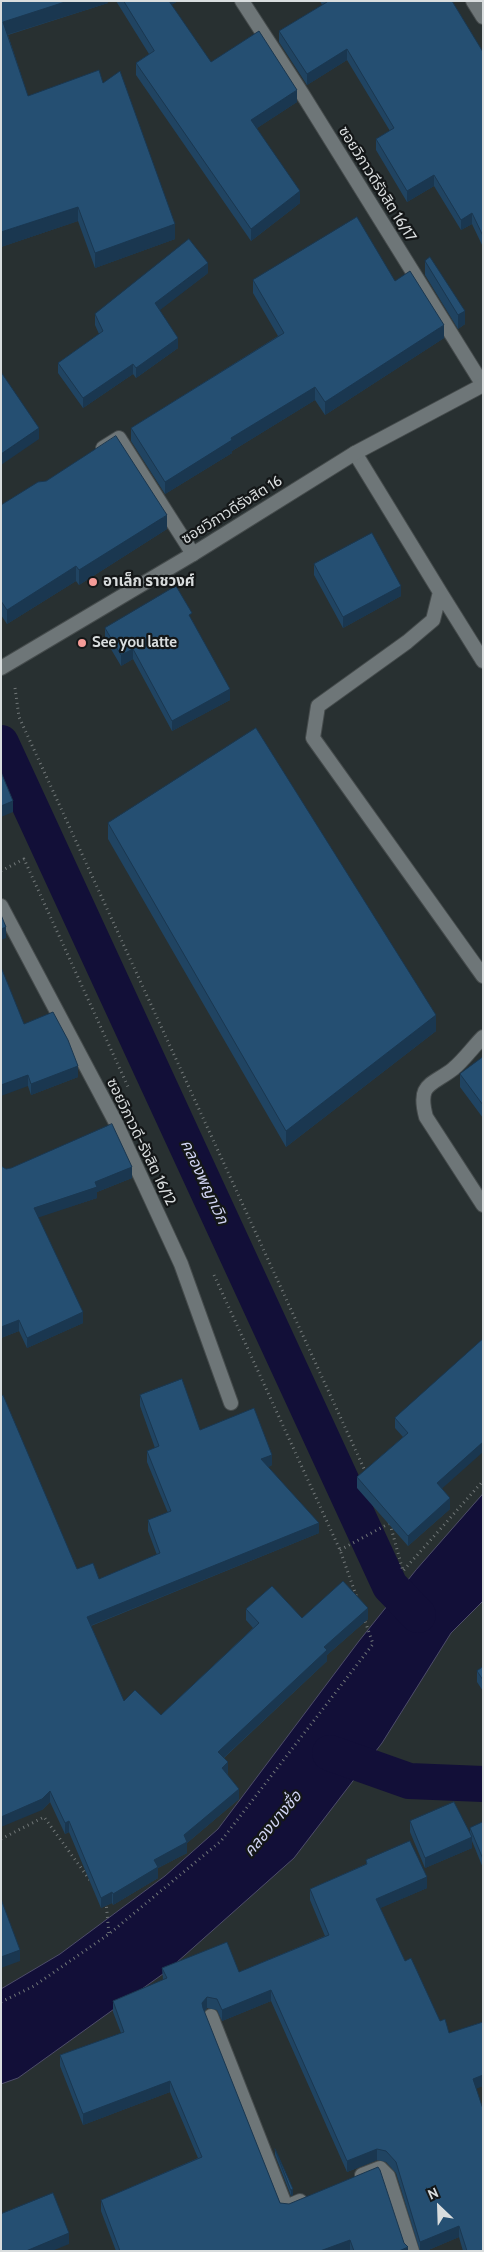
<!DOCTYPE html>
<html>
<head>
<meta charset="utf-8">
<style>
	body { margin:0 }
	#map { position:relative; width:484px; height:2252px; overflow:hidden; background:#283031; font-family:Cabin,sans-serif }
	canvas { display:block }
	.frame { position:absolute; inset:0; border:2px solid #d9ddde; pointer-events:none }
	.north { position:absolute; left:414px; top:2182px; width:50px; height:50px; -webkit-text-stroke:4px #141718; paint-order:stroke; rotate:336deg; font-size:14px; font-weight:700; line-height:20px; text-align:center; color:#d9ddde }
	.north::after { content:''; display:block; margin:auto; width:18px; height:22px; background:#d9ddde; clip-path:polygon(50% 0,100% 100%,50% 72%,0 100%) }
</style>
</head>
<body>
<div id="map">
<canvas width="484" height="2252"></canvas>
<div class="frame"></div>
<div class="north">N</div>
</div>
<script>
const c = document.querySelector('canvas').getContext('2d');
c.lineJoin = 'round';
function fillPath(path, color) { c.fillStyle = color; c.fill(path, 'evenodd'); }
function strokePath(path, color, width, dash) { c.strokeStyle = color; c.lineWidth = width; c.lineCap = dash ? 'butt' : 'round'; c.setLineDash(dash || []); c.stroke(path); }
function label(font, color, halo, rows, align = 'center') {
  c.font = font + ' Cabin,"Noto Sans Thai",sans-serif'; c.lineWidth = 4.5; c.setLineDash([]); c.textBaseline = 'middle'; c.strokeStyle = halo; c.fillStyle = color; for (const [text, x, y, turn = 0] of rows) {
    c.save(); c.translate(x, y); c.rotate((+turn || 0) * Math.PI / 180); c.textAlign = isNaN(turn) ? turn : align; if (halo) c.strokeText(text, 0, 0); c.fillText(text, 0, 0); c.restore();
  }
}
const water = new Path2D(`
	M483,1494V1601L451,1633L382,1743L294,1858L167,1971L18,2078L1,2084V1989L60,1954L165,1876L218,1829L359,1641L416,1570Z`);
const canal = new Path2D(`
	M1,743L390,1586L418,1615
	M330,1753L409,1781L483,1784`);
const path = new Path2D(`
	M15,688L19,717L366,1473
	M1,871L24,859L129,1089
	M214,1275L340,1550L357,1598
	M390,1524L403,1571L483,1481
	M340,1550L390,1523
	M1,1839L44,1817L92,1883
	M106,1902L109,1934
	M1,2002L34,1986L109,1934L221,1841L373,1644L364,1618`);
const service = new Path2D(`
	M355,453L440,592L433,620L407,642L318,706L313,738L483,976
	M440,592L483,661
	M483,1037C473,1047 464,1060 453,1069C431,1086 417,1083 426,1117L483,1205`);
const minor = new Path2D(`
	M242,1L303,95L483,385
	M473,1L483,17
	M103,448L119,438L193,554
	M1,906L116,1123L181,1264L231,1403
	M211,2016L286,2207L300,2201
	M362,2175L380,2168L388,2176L412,2251`);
const tertiary = new Path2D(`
	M1,668L193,554L355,453L483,385`);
const wall = new Path2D(`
	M1,1H108V3L8,35L28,96L103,83L175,239L95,268L78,221L1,247Z
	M116,1H178L171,5L211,62L297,102L257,128L300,203L251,241L136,75V63L149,54Z
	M320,1H452L483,52V247L472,224L461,230L434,186L407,202L376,150V139L390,131L347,60L307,85L279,42V31L322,5Z
	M425,261L465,324L458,329L425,275Z
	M208,273L159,310L178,348L136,378L133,374L83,408L58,373V363L99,334L95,325V314Z
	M253,280L395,281L444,338L325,415L315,400L232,451V453L165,494L131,441V428L278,336L253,293Z
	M1,505L167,529L79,585L76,581L7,624L1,615Z
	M314,564L401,596L343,628L314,575Z
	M192,620L230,700L172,731L133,659L121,666L105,639V628Z
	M108,823L436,1031L286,1147L108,839Z
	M24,1024L78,1077L31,1095L28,1086Z
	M483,1057V1118L460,1087V1074Z
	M1,1166L6,1169L132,1178L97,1192V1198L38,1217L83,1323L27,1348L19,1331L1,1338Z
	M483,1339L442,1489L450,1509L408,1546L357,1488V1477L403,1437L395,1428V1418Z
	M140,1395L200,1430L272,1465L268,1467L319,1533L91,1626L124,1701L161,1715L253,1628L246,1620V1609L302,1618L368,1619L327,1655V1661L224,1758L228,1773L227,1774L239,1799L187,1843V1853L158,1868V1878L113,1905L112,1903L101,1908L69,1832L65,1834L50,1802L42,1810L77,1569L99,1579L157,1555L148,1531V1520L168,1513L147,1462V1451L155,1448L140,1406Z
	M483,1667V1691L477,1682V1671Z
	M410,1821L470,1834V1828L483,1822V1868L472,1841V1848L425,1868L410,1832Z
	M366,1860L427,1888L380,1908L405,1961L440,2021L449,2033L483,2022V2086L476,2088L483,2251H463L459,2237L426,2251H420L396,2173L386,2162L377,2160L347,2172L271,2001L222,2021L217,2010L207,2008L204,2012L280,2203L404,2243L408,2251H116L101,2211V2200L198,2158L170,2092L83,2125L60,2066V2055L121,2033L113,2012V2001L163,1980L162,1968L239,1972L325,1936L310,1900V1889L366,1864Z
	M275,2149L293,2189V2195L291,2196L275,2155Z`);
const shadedWall = new Path2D(`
	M68,1H108V3L3,36V22Z
	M165,1H178L165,9Z
	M347,49V60L307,85V74Z
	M297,90V102L251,132V120Z
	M434,175V186L407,202V191Z
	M300,191V203L251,241V229Z
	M78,207V221L1,247V232Z
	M472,213V224L461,230V220Z
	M175,224V239L95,268V253Z
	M208,263V273L155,314V303Z
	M465,311V324L458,329V315Z
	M444,325V338L325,415V402Z
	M178,338V348L136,378V368Z
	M133,364V374L83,408V398Z
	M315,387V400L232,451V453L165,494V482L231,438Z
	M39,428V439L1,465V454Z
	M167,515V529L79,585V570Z
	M76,566V581L7,624V610Z
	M401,586V596L343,628V617Z
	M133,649V659L121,666V655Z
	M230,689V700L172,731V721Z
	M13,801V812L1,817V806Z
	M6,927V938L1,940V929Z
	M436,1015V1031L286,1147V1131Z
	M78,1066V1077L31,1095V1084Z
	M28,1075V1086L1,1096V1085Z
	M132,1167V1178L97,1192V1198L34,1219V1208L95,1182Z
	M83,1312V1323L27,1348V1338Z
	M19,1320V1331L1,1338V1327Z
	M483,1442V1452L437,1493V1483Z
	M272,1455V1465L261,1470V1459Z
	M450,1498V1509L408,1546V1536Z
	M319,1523V1533L87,1627V1617Z
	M368,1608V1619L327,1655V1661L218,1763V1752L324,1647Z
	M228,1762V1773L222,1779V1768Z
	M239,1789V1799L187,1843V1853L158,1868V1878L113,1905V1894Z
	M50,1791V1802L42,1810L1,1827V1817Z
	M69,1821V1832L65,1834V1823Z
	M472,1837V1848L425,1868V1858Z
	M427,1877V1888L376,1910V1899Z
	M112,1892V1903L101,1908V1898Z
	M20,1950V1961L1,1968V1957Z
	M271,1990V2001L222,2021V2010Z
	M207,1997V2008L202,2014V2003Z
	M483,2075V2086L473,2090V2079Z
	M170,2081V2092L83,2125V2114Z
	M377,2149V2160L347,2172V2161Z
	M293,2189V2195L291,2196V2190Z
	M459,2226V2237L426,2251H420V2242Z
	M69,2233V2244L52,2251H26Z
	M350,2240V2251H320Z
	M408,2247V2251H399Z`);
const building = new Path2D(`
	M1,1H68L3,22L28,96L99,70L103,83L120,71L175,224L95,253L78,207L1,232Z
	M124,1H169L211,62L259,31L297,90L251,120L300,191L251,229L136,63L154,51Z
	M327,1H452L483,52V236L472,213L461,220L434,175L407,191L376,139L394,128L347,49L307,74L279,31L327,2Z
	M357,217L395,281L410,271L444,325L325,402L315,387L231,438L232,440L165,482L131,428L284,333L253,280Z
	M189,239L208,263L155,303L178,338L136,368L133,364L83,398L58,363L103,331L95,314Z
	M430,257L465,311L458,315L425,261Z
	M1,372L39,428L1,454Z
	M116,436L167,515L79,570L76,566L7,610L1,601V505L38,482L46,481Z
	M372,533L401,586L343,617L314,564Z
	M176,586L192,613L189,615L230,689L172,721L133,649L121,655L105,628Z
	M256,728L436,1015L286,1131L108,823Z
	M1,772L13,801L1,806Z
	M1,915L6,927L1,929Z
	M1,967L24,1024L53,1012L68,1040L78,1066L31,1084L28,1075L1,1085Z
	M483,1057V1105L460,1074Z
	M112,1124L132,1167L95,1182L97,1187L34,1208L83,1312L27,1338L19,1320L1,1327V1166L6,1169L11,1168Z
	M483,1339V1442L437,1483L450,1498L408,1536L357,1477L408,1433L395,1418Z
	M182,1379L200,1430L254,1408L272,1455L261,1459L319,1523L87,1617L124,1701L135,1690L161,1715L259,1623L246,1609L272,1586L302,1618L343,1581L368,1608L324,1647L327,1650L218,1752L228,1762L222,1768L239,1789L184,1835L187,1842L154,1860L158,1867L113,1894L112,1892L101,1898L69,1821L65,1823L50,1791L42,1799L1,1817V1396L3,1395L77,1569L93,1563L99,1579L160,1553L148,1520L171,1511L147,1451L159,1446L140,1395Z
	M483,1667V1680L477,1671Z
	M454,1802L472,1837L425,1858L410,1821Z
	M483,1822V1859L470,1828Z
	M410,1841L427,1877L376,1899L405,1961L411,1958L440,2021L445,2019L449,2033L483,2022V2075L473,2079L483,2109V2251H467L459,2226L420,2242L396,2162L386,2151L377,2149L347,2161L271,1990L222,2010L217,1999L207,1997L202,2003L203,2008L280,2203L289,2204L378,2167L380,2170L404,2243L408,2247L399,2251H354L350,2240L320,2251H120L101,2200L202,2157L170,2081L83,2114L60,2055L124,2032L113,2001L167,1978L162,1968L227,1942L239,1972L329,1935L310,1889L367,1864L366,1860Z
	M1,1899L20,1950L1,1957Z
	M275,2149L293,2189L291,2190Z
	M53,2193L69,2233L26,2251H1V2214Z`);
const markers = [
	[93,582,5,"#f59b97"],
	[82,643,5,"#f59b97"]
];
const streetNames = [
	["ซอยวิภาวดีรังสิต 16/17",377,184,58],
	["ซอยวิภาวดีรังสิต 16",232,510,-32],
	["ซอยวิภาวดี-รังสิต 16/12",141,1142,64]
];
const poiNames = [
	["อาเล็ก ราชวงศ์",103,582],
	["See you latte",92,643]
];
const waterNames = [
	["คลองพญาเวิก",204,1182,65],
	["คลองบางซื่อ",273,1824,-50]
];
fillPath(water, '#120f38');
strokePath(water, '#4e4d6a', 1);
strokePath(canal, '#120f38', 36);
strokePath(service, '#454b4c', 16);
strokePath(minor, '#454b4c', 16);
strokePath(tertiary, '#454b4c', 16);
strokePath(path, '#717778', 3, [1, 4]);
strokePath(service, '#6e7678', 14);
strokePath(minor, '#6e7678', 14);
strokePath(tertiary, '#6e7678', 14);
fillPath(wall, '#204462');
fillPath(shadedWall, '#1a3750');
fillPath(building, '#254f72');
strokePath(building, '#1a3750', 1);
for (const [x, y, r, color] of markers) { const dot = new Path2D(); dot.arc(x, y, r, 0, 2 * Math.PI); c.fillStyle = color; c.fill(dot); strokePath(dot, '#141718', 2); }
label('15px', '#d9ddde', '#141718', streetNames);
label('bold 15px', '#d9ddde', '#141718', poiNames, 'left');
label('italic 16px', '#d1d4f3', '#141718', waterNames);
</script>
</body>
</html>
